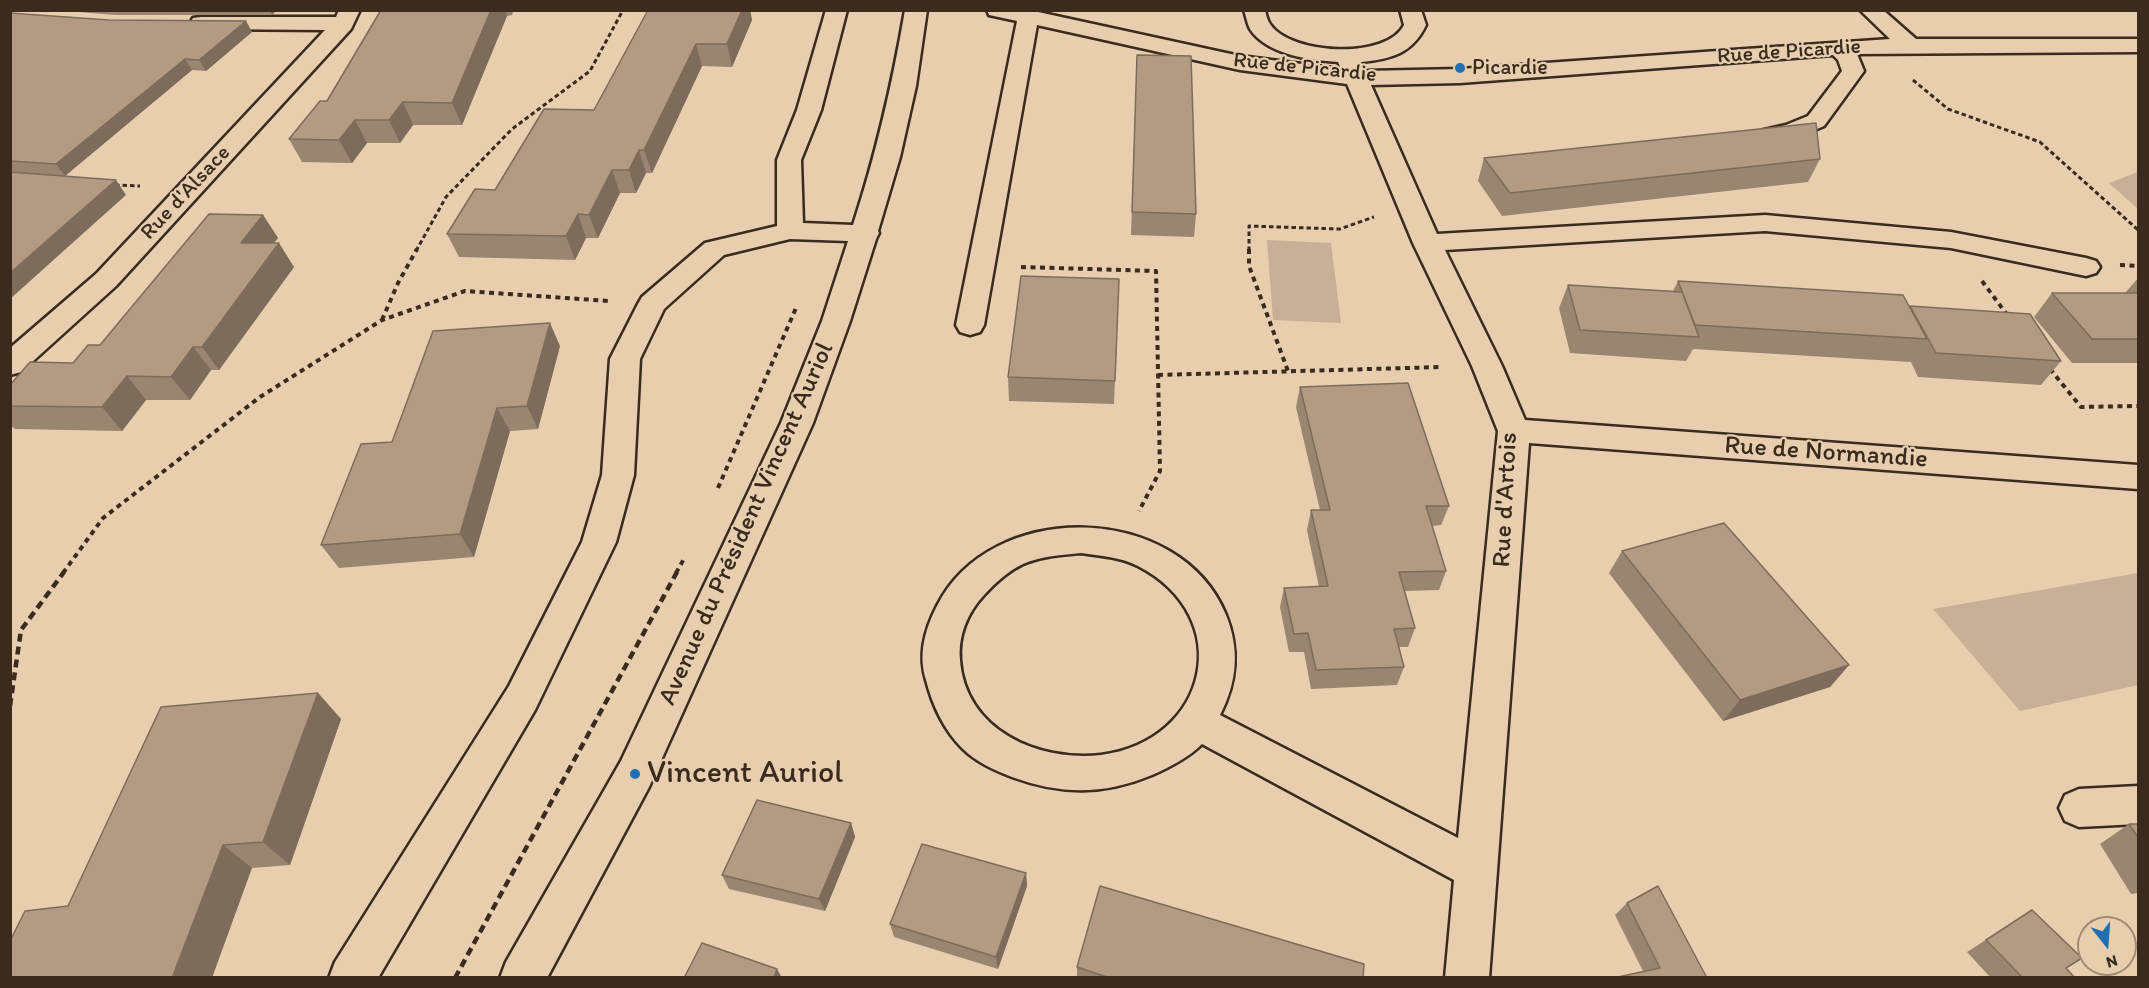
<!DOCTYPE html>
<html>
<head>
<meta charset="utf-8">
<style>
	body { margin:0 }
	#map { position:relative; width:2149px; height:988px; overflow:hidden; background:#e6ceaf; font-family:Itim,sans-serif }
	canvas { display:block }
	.frame { position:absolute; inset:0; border:12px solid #3b2a1e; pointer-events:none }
	.north { position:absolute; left:2077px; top:916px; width:60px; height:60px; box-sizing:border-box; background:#e6ceaf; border:2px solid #a28c75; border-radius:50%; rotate:163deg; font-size:16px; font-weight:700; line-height:24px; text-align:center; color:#3b2a1e }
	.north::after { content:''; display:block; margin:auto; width:21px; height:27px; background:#1f6fb2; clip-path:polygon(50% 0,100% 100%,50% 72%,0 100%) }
</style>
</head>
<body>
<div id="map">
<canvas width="2149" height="988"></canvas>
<div class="frame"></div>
<div class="north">N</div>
</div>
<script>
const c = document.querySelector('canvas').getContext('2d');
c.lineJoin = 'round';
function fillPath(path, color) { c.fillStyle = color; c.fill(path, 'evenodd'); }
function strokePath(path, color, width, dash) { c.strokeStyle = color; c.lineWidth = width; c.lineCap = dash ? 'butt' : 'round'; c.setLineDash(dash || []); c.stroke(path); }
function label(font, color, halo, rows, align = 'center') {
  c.font = font + ' Itim,sans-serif'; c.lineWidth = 4.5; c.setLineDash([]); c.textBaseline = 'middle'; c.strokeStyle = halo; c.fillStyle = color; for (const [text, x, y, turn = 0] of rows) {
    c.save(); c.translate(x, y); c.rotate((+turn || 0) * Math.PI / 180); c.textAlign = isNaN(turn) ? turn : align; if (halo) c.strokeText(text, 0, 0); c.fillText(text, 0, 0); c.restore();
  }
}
const green = new Path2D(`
	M2138,172V209L2109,183Z
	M1267,240L1331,243L1341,323L1273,320Z
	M2138,573V685L2020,711L1933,609Z`);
const pathFar2 = new Path2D(`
	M1913,80L1948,109L2040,142L2138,230
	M115,185L140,186
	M416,251L446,197L512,129L590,71L623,10
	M1249,251V226L1340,229L1374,217`);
const pathFar1 = new Path2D(`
	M1249,249V266L1288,371
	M2120,265L2138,266
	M1021,267L1156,271L1160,471L1139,511
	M1982,281L2008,316
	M382,320L398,283L417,249
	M2050,369L2081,407L2138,406
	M1158,375L1442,367
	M718,488L796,308
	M63,573L103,518L260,397L382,320L465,291L609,301
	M676,573L685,557`);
const path = new Path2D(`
	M10,706L21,630L64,572
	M455,978L677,572`);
const minor = new Path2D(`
	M339,10H360L351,29L116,286L21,372L10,375V348L96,274L325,30L201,29L193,28L190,23L193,18L201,17H336Z
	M826,10H847L821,110L801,160L803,223L853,225C877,151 892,86 905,10H927L916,86L900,157L878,231L879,233L876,239L850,321L813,423L649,787L547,978H500L506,962L621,761L781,423L822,321L848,241L790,239L724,255L664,309L640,359L634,475L616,542L535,710L378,978H329L335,962L509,686L582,542L602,475L610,359L638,304L642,297L705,243L777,226V160L797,110Z
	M987,10H1029L1240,56L1341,69L1338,62C1310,60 1267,55 1250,29C1247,23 1246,16 1244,10H1265C1266,14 1267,20 1270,24C1290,55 1387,60 1404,25L1400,10H1421L1426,25C1412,54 1391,59 1361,62L1365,71L1460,69L1890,39L1860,10H1883L1916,39H2138V52L1857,54L1864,71L1824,126L1803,135L1769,143L1760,141L1757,136L1760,131L1786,125L1808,116L1842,71L1838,60L1833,55L1460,83L1371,85L1437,234L1765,215L1951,232L2086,258L2096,261L2100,267L2096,273L2086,276L1951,248L1765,231L1445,250L1502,366L1525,420L2138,465V489L1529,443L1489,978H1445L1454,880L1202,744C1188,758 1170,767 1152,775C1104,795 1061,795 1012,777C994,770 976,762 962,748C944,730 932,704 926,680C918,655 925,629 937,606C991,498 1180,502 1226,615C1240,650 1237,682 1220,715L1458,838L1498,431L1472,366L1413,243L1347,84L1240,70L1037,25L984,325L980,332L970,335L960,332L956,325L1017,21L989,15ZM1081,553C1100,556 1121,557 1138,566C1237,617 1209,741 1101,755C1038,762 965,730 960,660C958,636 967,613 984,595C995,583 1008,571 1023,564C1041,556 1062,555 1081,553Z
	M2138,786V824L2079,827L2065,821L2059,808L2065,795L2079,789Z`);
const wall = new Path2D(`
	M52,10H277L272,15H116Z
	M381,10H514L512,15L507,16L462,125H413L400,143H367L352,163L302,162L289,139L327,101Z
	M648,10H750L752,20L732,67L702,66L652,173H646L636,193H620L598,238H586L575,260L459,257L447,234L495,190L594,110Z
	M10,13L109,20L246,21L252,32L206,71L192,70L65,176L126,195L10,171Z
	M1137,55L1196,214L1194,237L1131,235Z
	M1484,158L1820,159L1808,182L1502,216L1478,181Z
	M263,215L278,238L273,243L294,267L219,370H211L190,400H146L122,431L15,429L10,425V385L73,363L100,345Z
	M2139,277V363H2072L2034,317L2052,293H2125Z
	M1119,279L1114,404L1009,401L1008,377Z
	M1678,281L1910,307L2061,361L2041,385L1918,377L1911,362L1693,349L1686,361L1570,353L1559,308L1568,285L1673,291Z
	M560,346L538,429L510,431L474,557L339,568L321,545L392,442Z
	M1300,387L1449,506L1441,525L1432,526L1446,571L1439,590L1404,591L1415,628L1408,647H1399L1404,667L1397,685L1311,689L1304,652H1289L1280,607L1284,588L1319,587L1307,530L1311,510H1320L1296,407Z
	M1622,551L1849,665L1830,687L1723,721L1609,573Z
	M318,693L341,719L290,865L252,868L68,906Z
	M851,823L855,837L825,911L729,889L722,875Z
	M2129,824H2139V893L2131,894L2100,844Z
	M1026,873L1027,886L998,969L894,937L890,924Z
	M1627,903L1707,978L1643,971L1615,915Z
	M2032,910L2066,968L2075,978H1991L1967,952Z
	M1077,967L1363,978H1077Z`);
const shadedWall = new Path2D(`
	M270,10H277L272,15Z
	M491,10H505L507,16L462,125L452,103Z
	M742,10H750L752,20L732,67L727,44Z
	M246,21L252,32L206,71L199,60Z
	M696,44L702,66L652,173L644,150Z
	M185,59L192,70L65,176L56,164Z
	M403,102L413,125L400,143L389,120Z
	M355,120L367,143L352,163L339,140Z
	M639,150L646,173L636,193L629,170Z
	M612,170L620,193L598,238L589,215Z
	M116,180L126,195L10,299V273Z
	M578,214L586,238L575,260L566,236Z
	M263,215L278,238L256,266L241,243Z
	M279,243L294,267L219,370L202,347Z
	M550,323L560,346L538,429L527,406Z
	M193,347L211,370L190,400L171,377Z
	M127,376L146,400L122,431L102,407Z
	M497,408L510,431L474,557L460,534Z
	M1849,665L1830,687L1723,721L1740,700Z
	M318,693L341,719L290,865L263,842Z
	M851,823L855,837L825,911L819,899Z
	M223,845L252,868L212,978H172Z
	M1026,873L1027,886L998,969L996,957Z
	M777,969L782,978H774Z`);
const building = new Path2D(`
	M381,10H491L452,103L403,102L389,120H355L339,140L289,139L320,101H327Z
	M648,10H742L727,44H696L644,150H639L629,170H612L589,215L578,214L566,236L447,234L475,189L495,190L544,109L594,110Z
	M10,13L109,20L246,21L199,60L185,59L56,164L10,161Z
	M1137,55L1191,56L1196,214L1132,212Z
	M1816,123L1820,159L1510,193L1484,158Z
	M10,172L116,180L10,273Z
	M209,214L263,215L241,243H279L202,347H193L171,377L127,376L102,407L10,406V385L30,362L73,363L88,345H100Z
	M1021,276L1119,279L1115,381L1008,377Z
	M1678,281L1903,295L1927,339L1695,325Z
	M1568,285L1682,292L1699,337L1580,330Z
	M2052,293H2139V339H2092Z
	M1910,306L2030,314L2061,361L1936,353Z
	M550,323L527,406L497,408L460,534L321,545L361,444L392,442L433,331Z
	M1408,383L1449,506H1426L1446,571L1399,572L1415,628L1394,629L1404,667L1316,670L1308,633L1294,634L1284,588L1328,586L1311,510H1330L1300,387Z
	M1724,523L1849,665L1740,700L1622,551Z
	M318,693L263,842L223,845L172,978H10V941L25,911L68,906L161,707Z
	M757,800L851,823L819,899L722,875Z
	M2129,824H2139V839Z
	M922,844L1026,873L996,957L890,924Z
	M1100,886L1364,964L1363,978H1110L1077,967Z
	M1658,886L1707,978H1613L1660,968L1627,903Z
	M2032,910L2082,958L2066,968L2075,978H2023L1986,940Z
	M702,943L777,969L774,978H684Z`);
const markers = [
	[1460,68,6,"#1f6fb2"],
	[635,774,6,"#1f6fb2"]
];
const farStreetnames = [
	["Rue de Picardie",1789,52,-4],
	["Rue de Picardie",1305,68,6],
	["Rue d'Alsace",186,193,-47]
];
const farPoinames = [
	["Picardie",1472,68]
];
const streetNames = [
	["Rue de Normandie",1826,453,4],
	["Rue d'Artois",1506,500,-87],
	["Avenue du Président Vincent Auriol",747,524,-66]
];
const nearPoinames = [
	["Vincent Auriol",647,774]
];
fillPath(green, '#c7b095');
strokePath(minor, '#3b2a1e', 5);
strokePath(pathFar2, '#3b2a1e', 3, [4.5, 3]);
strokePath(pathFar1, '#3b2a1e', 4, [5, 4.5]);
strokePath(path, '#3b2a1e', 4.5, [8, 5]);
fillPath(minor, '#e6ceaf');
fillPath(wall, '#998570');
fillPath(shadedWall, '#7d6c5b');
fillPath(building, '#b29b82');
strokePath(building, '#7d6c5b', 1.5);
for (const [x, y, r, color] of markers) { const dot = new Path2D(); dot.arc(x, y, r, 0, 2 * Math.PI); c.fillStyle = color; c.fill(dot); strokePath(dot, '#e6ceaf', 2); }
label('22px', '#3b2a1e', '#e6ceaf', farStreetnames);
label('22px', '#3b2a1e', '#e6ceaf', farPoinames, 'left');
label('26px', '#3b2a1e', '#e6ceaf', streetNames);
label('32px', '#3b2a1e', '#e6ceaf', nearPoinames, 'left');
</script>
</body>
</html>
